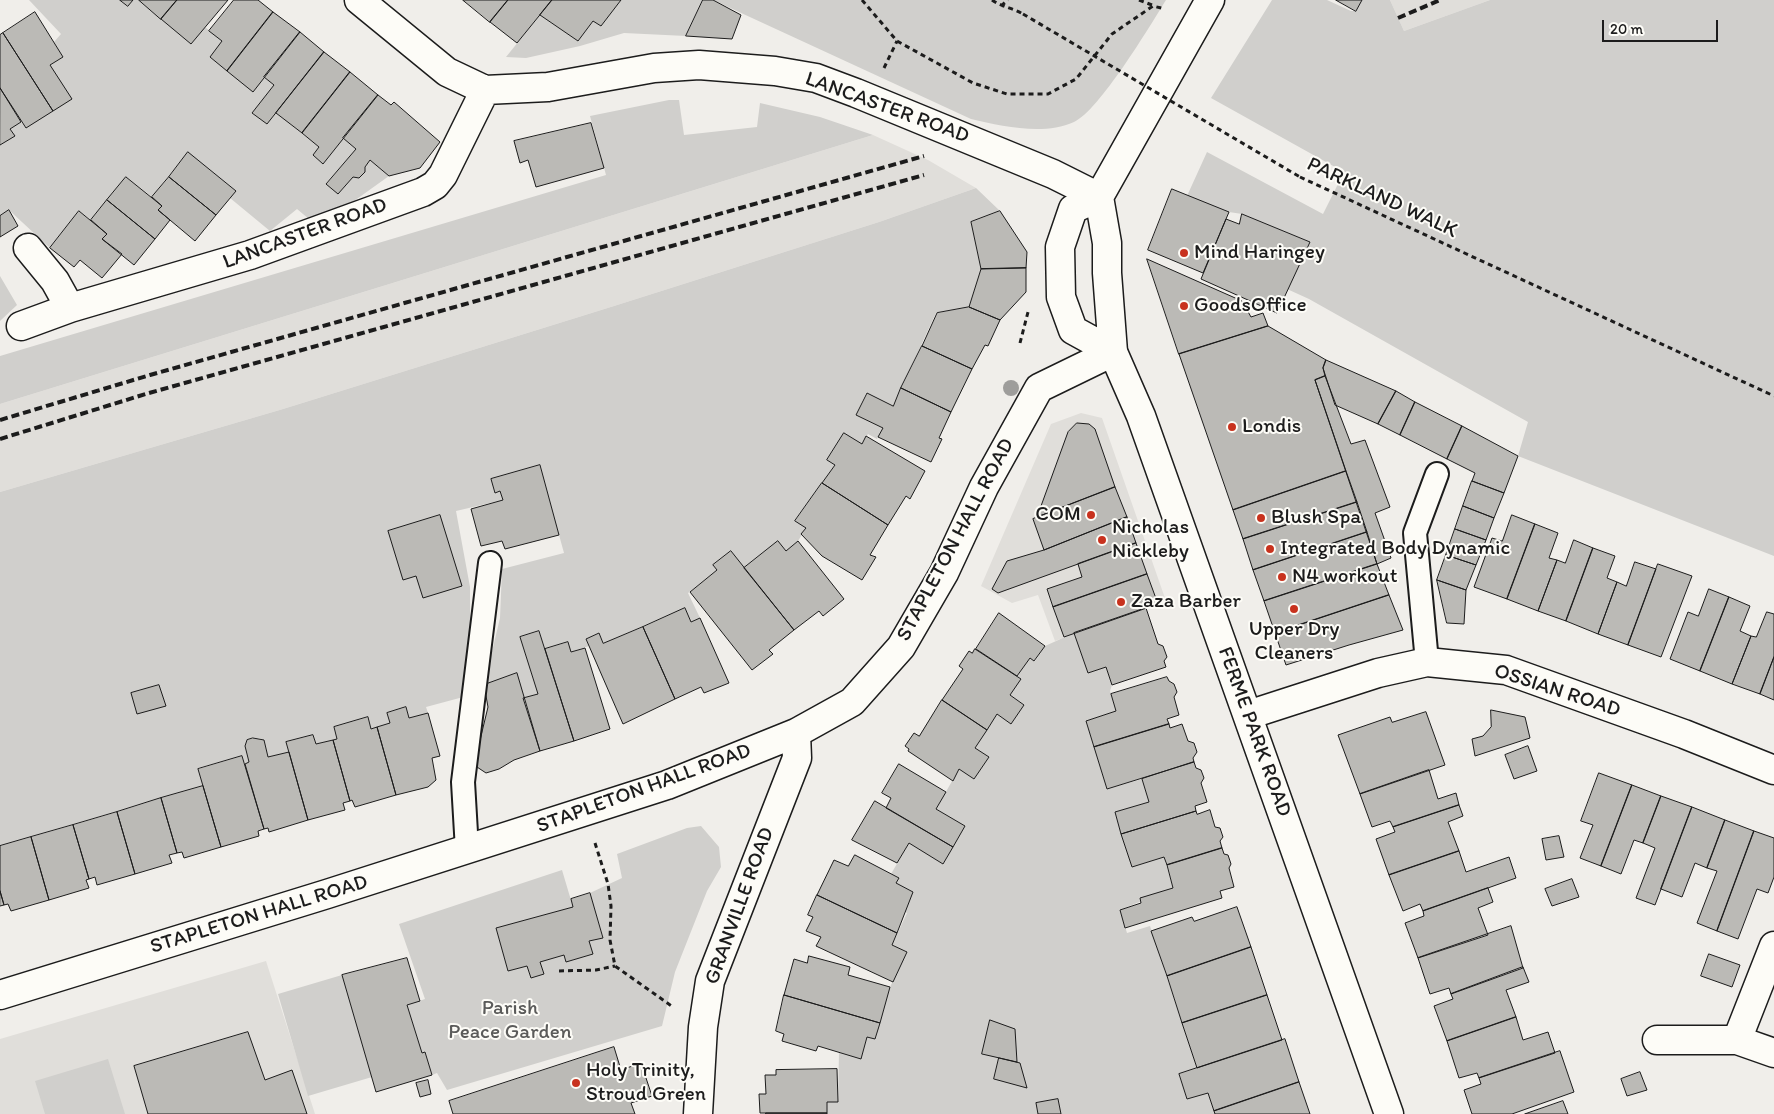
<!DOCTYPE html>
<html>
<head>
<meta charset="utf-8">
<style>
	body { margin:0 }
	#map { position:relative; width:1774px; height:1114px; overflow:hidden; background:#f0eeea; font-family:Itim,sans-serif }
	canvas { display:block }
	.scale { position:absolute; left:1602px; top:20px; width:116px; height:22px; box-sizing:border-box; border:2px solid #1c1c1c; border-top:0; padding-left:6px; font-size:15px; line-height:18px; white-space:nowrap; color:#1c1c1c; -webkit-text-stroke:4px #fdfcf7; paint-order:stroke }
</style>
</head>
<body>
<div id="map">
<canvas width="1774" height="1114"></canvas>
<div class="scale">20 m</div>
</div>
<script>
const c = document.querySelector('canvas').getContext('2d');
c.lineJoin = 'round';
function fillPath(path, color) { c.fillStyle = color; c.fill(path, 'evenodd'); }
function strokePath(path, color, width, dash) { c.strokeStyle = color; c.lineWidth = width; c.lineCap = dash ? 'butt' : 'round'; c.setLineDash(dash || []); c.stroke(path); }
function label(font, color, halo, rows, align = 'center') {
  c.font = font + ' Itim,sans-serif'; c.lineWidth = 4; c.setLineDash([]); c.textBaseline = 'middle'; c.strokeStyle = halo; c.fillStyle = color; for (const [text, x, y, turn = 0] of rows) {
    c.save(); c.translate(x, y); c.rotate((+turn || 0) * Math.PI / 180); c.textAlign = isNaN(turn) ? turn : align; if (halo) c.strokeText(text, 0, 0); c.fillText(text, 0, 0); c.restore();
  }
}
const built = new Path2D(`
	M1390,0H1490L1404,31Z
	M873,135L928,160L976,188L879,222L614,306L283,409L0,492V404Z
	M1081,413L1102,418L1166,601L1055,641L1038,595L1012,603L981,586L1051,424Z
	M266,961L315,1114H0V1039Z`);
const green = new Path2D(`
	M29,0H120L128,6L133,0H139L191,44L205,27L222,41L210,57L237,79L264,77L274,85L252,113L267,124L276,113L319,147L313,155L323,164L343,138L356,149L326,183L338,194L353,177L359,178L365,172V167L370,160L389,176L340,211L309,219L297,209L270,231L230,198L235,190L188,153L152,197L126,177L91,220L79,211L50,248L9,210L0,216V145L14,136L10,129L21,122L26,128L50,65L63,57L54,42L61,34Z
	M621,0H703L686,36L624,33L580,46L526,58L506,57L540,15L578,41L593,21L601,26Z
	M713,0H1166C1150,26 1099,111 1074,122C1043,136 1002,126 971,119Z
	M1272,0H1327L1351,11H1356L1362,0H1390L1404,31L1490,0H1774V556L1518,456L1528,422L1309,299L1287,289L1310,242L1242,214L1229,212L1187,196L1207,152L1323,214L1344,172L1211,98Z
	M669,100H679L684,135L757,127L760,103L820,117L873,135L0,404V356L606,175L590,116Z
	M976,188L1000,211L971,222L981,269L969,307L936,313L893,406L866,393L856,415L883,428L877,439L868,434L862,444L844,434L827,460L835,465L795,520L806,528L798,541L786,551L778,542L744,568L731,551L713,565L717,570L688,593L700,618L691,622L685,609L603,643L599,633L586,639L589,646L571,652L567,642L545,649L539,631L520,637L538,694L523,698L484,685L500,618L502,569L564,553L540,466L492,479L495,493L500,491L503,500L456,511L470,587V679L467,696L426,707L428,713L409,718L406,707L387,713L390,723L371,729L368,717L334,727L337,739L316,744L313,735L286,742L289,752L268,757L264,740C242,732 245,748 249,762L245,764L242,756L198,768L203,786L0,846V492L283,409L614,306L879,222Z
	M0,276L17,305L0,321Z
	M1074,633L1088,673L1106,667L1112,685L1110,691L1116,711L1086,721L1107,789L1142,779L1149,802L1115,812L1132,867L1164,857L1173,888L1120,910L1127,933L1150,926L1197,1068L1179,1075L1187,1099L1208,1093L1215,1114H827V1102H838L839,1052L861,1059L867,1037L875,1039L890,987L907,952L892,945L907,913L904,911L913,892L896,883L899,878L891,874L909,843L943,864L965,826L936,809L959,769L974,779L989,757L975,748L997,714L1011,724L1024,705L1010,695L1020,679L1017,676L1030,658L1035,661L1045,646Z
	M701,826L719,847L721,867L707,891L675,972L662,1026L447,1090L437,1073L432,1075L425,1052L422,1053L407,1005L425,999L399,924L562,870L573,907L496,928L508,971L527,966L531,978L544,974L540,962L564,955L566,962L593,954L589,941L603,937L590,893L622,878L617,854L687,828Z
	M342,975L372,1077L308,1096L278,994Z
	M108,1059L125,1114H45L35,1081Z`);
const building = new Path2D(`
	M120,0H133L128,6Z
	M139,0H177L161,19Z
	M177,0H228L191,44L161,19Z
	M234,0H258L273,12L227,71L210,57L222,41L209,31Z
	M463,0H508L490,22Z
	M508,0H552L517,43L490,22Z
	M552,0H621L601,26L593,21L578,41L540,15Z
	M703,0H713L741,15L732,39L686,36Z
	M1336,0H1362L1356,11Z
	M35,12L63,57L50,65L72,99L53,111L3,33Z
	M273,12L300,32L253,92L227,71Z
	M300,32L324,52L267,124L252,113L274,85L264,77Z
	M3,33L53,111L26,128L0,88V35Z
	M324,52L350,72L302,133L276,113Z
	M350,72L378,95L323,164L313,155L319,147L302,133Z
	M0,88L21,122L10,129L15,136L0,145Z
	M378,95L391,105L394,102L440,142L420,168L389,176L370,160L365,167V172L359,178L353,177L338,194L326,184L356,149L343,138Z
	M591,123L604,168L536,187L528,160L520,163L514,141Z
	M188,152L236,191L216,215L169,177Z
	M126,177L162,206L158,210L170,220L155,239L107,200Z
	M169,177L216,215L195,241L158,210L162,206L152,197Z
	M1172,189L1229,212L1203,273L1148,250Z
	M107,200L155,239L134,265L102,239L107,234L91,220Z
	M9,210L18,226L0,237V216Z
	M79,211L107,234L102,239L122,254L102,278L80,260L74,267L50,248Z
	M1000,211L1027,252L1026,268L981,269L971,222Z
	M1242,214L1310,242L1277,313L1201,279L1226,219L1239,224Z
	M1147,259L1242,301L1251,317L1263,313L1268,326L1179,354Z
	M1026,268V292L1000,320L969,307L981,269Z
	M969,307L1000,320L988,346L985,345L972,369L922,346L937,313Z
	M1268,326L1326,360L1323,368L1325,376L1315,380L1346,471L1233,510L1179,354Z
	M922,346L972,369L951,412L901,388Z
	M1326,360L1396,391L1378,424L1335,405L1323,368Z
	M1325,376L1351,444L1365,440L1390,507L1375,513L1391,558L1377,564L1315,380Z
	M901,388L951,412L939,438L942,439L931,462L878,437L883,428L856,415L867,393L893,406Z
	M1396,391L1415,402L1400,435L1378,424Z
	M1415,402L1462,426L1447,459L1400,435Z
	M1077,423L1089,424L1095,429L1115,487L1037,517L1068,432Z
	M1462,426L1518,456L1504,493L1472,481L1475,473L1447,459Z
	M844,433L862,444L866,436L925,471L910,499L906,496L888,525L822,483L835,465L827,460Z
	M540,465L559,535L505,549L502,541L481,546L471,509L503,500L500,491L495,493L491,479Z
	M1346,471L1357,502L1243,539L1233,510Z
	M1472,481L1504,493L1494,518L1463,506Z
	M822,483L888,525L870,555L876,557L862,580L822,556L801,534L806,528L795,521Z
	M1115,487L1127,517L1044,550L1033,519Z
	M1357,502L1367,532L1253,570L1243,539Z
	M1463,506L1494,518L1486,540L1455,529Z
	M440,515L462,586L423,598L416,576L403,580L388,531Z
	M1512,515L1535,524L1507,599L1474,587L1492,538L1502,541Z
	M1127,517L1136,543L998,593L992,589L1007,561L1044,550Z
	M1535,524L1558,533L1549,558L1557,560L1538,611L1507,599Z
	M1455,529L1486,540L1476,565L1446,555Z
	M1367,532L1377,564L1264,601L1253,570Z
	M1574,540L1593,548L1566,621L1538,611L1557,560L1565,563Z
	M778,541L786,551L798,541L844,599L823,616L819,611L794,630L744,568Z
	M1136,543L1147,574L1053,607L1047,589L1082,577L1078,564Z
	M1593,548L1615,556L1607,578L1617,582L1598,634L1566,621Z
	M731,551L794,630L769,650L773,654L752,670L690,592L717,570L713,565Z
	M1446,555L1476,565L1466,590L1437,580Z
	M1635,562L1656,569L1628,645L1598,634L1617,582L1626,586Z
	M1377,564L1389,595L1275,633L1264,601Z
	M1658,564L1692,576L1661,657L1628,645Z
	M1147,574L1158,604L1064,637L1053,607Z
	M1437,580L1466,590L1464,624L1447,623Z
	M1709,589L1729,597L1700,671L1670,659L1688,612L1698,616Z
	M1389,595L1403,630L1349,645L1286,665L1275,633Z
	M1729,597L1750,606L1740,631L1751,636L1732,684L1700,671Z
	M685,608L691,622L700,618L729,683L704,693L701,687L675,699L643,627Z
	M1146,608L1158,644L1163,646L1167,657L1164,661L1166,667L1112,685L1106,667L1088,673L1074,633Z
	M1767,612L1774,614V657L1760,694L1732,684L1751,636L1756,637Z
	M999,613L1045,646L1034,661L1030,658L1017,676L976,649Z
	M643,627L675,699L623,724L586,639L599,633L603,643Z
	M539,631L574,741L540,751L523,698L538,694L520,637Z
	M568,642L571,652L585,648L610,729L574,741L545,649Z
	M975,649L1021,679L1010,695L1024,705L1011,724L997,714L987,730L942,700L963,669L959,666L969,651L972,653Z
	M1774,657V700L1760,694Z
	M517,673L540,751L514,760L499,769L486,773L474,765L488,707L484,685Z
	M1167,677L1169,681L1174,684L1177,692L1174,697L1179,715L1167,719L1169,724L1094,747L1086,721L1116,711L1111,694Z
	M159,685L166,706L137,714L131,693Z
	M942,700L987,730L975,748L989,757L974,779L959,769L953,781L908,751L909,749L905,746L914,733L919,736Z
	M406,707L409,718L428,713L440,756L432,758L436,780L428,787L396,795L377,727L390,723L387,713Z
	M1491,710L1525,717L1530,738L1475,756L1472,739L1483,736L1491,727Z
	M1426,712L1445,765L1360,794L1338,735L1390,717L1392,722Z
	M368,717L371,729L377,727L396,795L355,807L352,800L350,801L333,740L337,739L334,727Z
	M1169,724L1170,728L1182,724L1188,741L1194,743L1197,752L1193,758L1194,762L1107,789L1094,747Z
	M313,735L316,744L333,740L350,801L343,803L345,810L308,820L286,742Z
	M253,738L264,740L268,757L289,752L308,820L269,832L268,828L264,829L245,764L249,762L245,746L247,740Z
	M1528,746L1537,771L1514,779L1505,755Z
	M242,756L264,829L258,831L259,836L221,847L198,769Z
	M1194,762L1196,768L1201,770L1204,778L1201,783L1207,802L1195,806L1196,811L1121,834L1115,812L1149,802L1142,779Z
	M899,764L946,792L936,809L965,826L953,847L886,808L891,798L882,793Z
	M1429,770L1438,799L1456,793L1459,805L1393,827L1390,821L1372,827L1360,794Z
	M1599,773L1632,785L1601,866L1580,858L1593,825L1581,821Z
	M1632,785L1661,796L1643,843L1634,840L1621,874L1601,866Z
	M203,786L221,847L184,858L182,852L177,853L161,798Z
	M1661,796L1692,807L1655,905L1636,898L1655,848L1643,843Z
	M161,798L177,853L169,855L172,863L135,874L117,812Z
	M875,801L953,847L943,864L909,843L897,863L852,840Z
	M1459,805L1463,816L1448,822L1459,851L1389,875L1376,839L1395,832L1393,827Z
	M1692,807L1725,820L1707,868L1695,863L1682,897L1661,889Z
	M1210,810L1215,827L1220,828L1223,837L1220,841L1222,848L1167,865L1164,857L1132,867L1121,834L1196,811L1197,814Z
	M117,812L135,874L97,885L95,877L89,879L73,825Z
	M1725,820L1754,831L1717,931L1697,923L1717,871L1707,868Z
	M73,825L89,879L86,880L89,888L49,900L31,837Z
	M1754,831L1774,838V877L1768,893L1757,889L1738,939L1717,931Z
	M1559,836L1564,857L1546,860L1542,839Z
	M31,837L49,900L11,911L8,904L4,905L0,891V846Z
	M1222,848L1224,854L1228,855L1231,864L1229,868L1234,887L1220,891L1222,898L1125,928L1120,910L1141,903L1140,898L1173,888L1167,865Z
	M1459,851L1466,872L1509,857L1516,878L1423,911L1420,904L1403,911L1389,875Z
	M855,855L899,878L896,883L913,892L897,933L817,895L834,860L848,866Z
	M1572,879L1579,897L1552,906L1545,889Z
	M1488,888L1493,902L1478,908L1488,935L1418,958L1405,923L1424,916L1423,911Z
	M0,891L4,905L0,906Z
	M590,893L603,938L589,941L593,954L566,962L564,955L540,962L544,974L531,978L527,966L508,971L496,928L573,907L571,899Z
	M817,895L897,933L892,945L907,952L893,982L816,946L821,937L806,931L813,917L808,915Z
	M1237,907L1251,947L1167,976L1151,931L1192,917L1194,921Z
	M1511,926L1523,968L1451,994L1449,988L1430,994L1418,958Z
	M1251,947L1267,995L1182,1023L1167,976Z
	M1709,954L1740,965L1732,987L1701,976Z
	M809,956L850,967L848,975L890,987L880,1023L784,995L794,959L807,963Z
	M407,958L420,1001L407,1005L422,1053L425,1052L432,1075L376,1092L342,975Z
	M1523,967L1529,982L1506,990L1516,1017L1447,1041L1434,1006L1453,999L1451,994Z
	M784,995L880,1023L875,1039L867,1037L861,1059L818,1046L816,1051L782,1041L784,1034L776,1031Z
	M1267,995L1282,1040L1197,1068L1182,1023Z
	M1516,1017L1523,1040L1548,1032L1555,1053L1479,1078L1477,1073L1459,1078L1447,1041Z
	M990,1020L1015,1029L1017,1062L982,1054Z
	M248,1032L265,1080L292,1070L307,1114H148L134,1066Z
	M1285,1039L1299,1082L1214,1111L1208,1093L1187,1099L1179,1074Z
	M614,1047L621,1070L641,1063L652,1096L631,1103L635,1114H453L449,1101Z
	M1560,1051L1574,1092L1512,1114H1472L1464,1090L1481,1084L1479,1078Z
	M999,1058L1020,1063L1027,1088L994,1079Z
	M837,1069L838,1102H827V1113H760L759,1094H766L765,1075H776V1070Z
	M1640,1072L1647,1090L1627,1096L1621,1079Z
	M428,1080L431,1094L420,1097L416,1083Z
	M1299,1082L1310,1114H1215L1214,1111Z
	M1058,1099L1061,1114H1038L1036,1103Z
	M1563,1101L1568,1114H1525Z
	M766,1113H827V1114H766Z`);
const path = new Path2D(`
	M862,0L897,41L973,83L1007,94H1048L1076,79L1112,34L1153,6L1165,9
	M992,0C1002,7 1013,8 1023,14
	M1139,0L1152,5
	M1001,6L1008,0
	M884,68L897,41
	M1300,177L1774,396
	M1020,343L1028,312
	M595,843L608,884L611,906L610,940L615,966L673,1007
	M559,971L596,970L615,966`);
const service = new Path2D(`
	M1427,662L1415,533L1437,474
	M467,850L463,782L490,563`);
const minor = new Path2D(`
	M359,0L447,72L485,90L548,87L654,68L699,65L775,71L816,78L856,93L1053,174L1099,197
	M28,248L55,281L70,308L250,255L423,192L435,185L443,175L485,90
	M21,326L70,308
	M1248,715L1378,673L1427,662L1506,670L1684,734L1774,770
	M0,995L327,894L667,785L796,733L852,702L901,647L944,573L984,487L1039,388L1113,352
	M1657,1040H1737L1774,1053
	M1737,1040L1774,946
	M698,1114L703,1027L710,981L797,758L796,733`);
const tertiary = new Path2D(`
	M1099,197L1107,243V273L1113,352L1141,416L1389,1114
	M1113,352L1073,330L1061,297L1060,247L1073,209L1099,197L1210,0`);
const rail = new Path2D(`
	M1398,18L1440,0
	M0,420L150,375L924,156
	M0,439L149,393L924,175`);
const pathBridge = new Path2D(`
	M1023,14L1300,177`);
const trees = [
	[1011,388]
];
const markers = [
	[1184,253,5,"#c8321e"],
	[1184,306,5,"#c8321e"],
	[1232,427,5,"#c8321e"],
	[1091,515,5,"#c8321e"],
	[1261,518,5,"#c8321e"],
	[1102,540,5,"#c8321e"],
	[1270,549,5,"#c8321e"],
	[1282,577,5,"#c8321e"],
	[1121,602,5,"#c8321e"],
	[1294,609,5,"#c8321e"],
	[576,1083,5,"#c8321e"]
];
const streetNames = [
	["LANCASTER ROAD",887,108,20],
	["PARKLAND WALK",1382,198,25],
	["LANCASTER ROAD",305,234,-20],
	["STAPLETON HALL ROAD",956,540,-62],
	["OSSIAN ROAD",1557,691,18],
	["FERME PARK ROAD",1254,732,70],
	["STAPLETON HALL ROAD",644,789,-20],
	["GRANVILLE ROAD",740,906,-70],
	["STAPLETON HALL ROAD",259,915,-17]
];
const poiNames = [
	["Mind Haringey",1194,253],
	["GoodsOffice",1194,306],
	["Londis",1242,427],
	["COM",1081,515,"right"],
	["Blush Spa",1271,518],
	["Nicholas",1112,528],
	["Nickleby",1112,552],
	["Integrated Body Dynamic",1280,549],
	["N4 workout",1292,577],
	["Zaza Barber",1131,602],
	["Upper Dry",1294,630,"center"],
	["Cleaners",1294,654,"center"],
	["Holy Trinity,",586,1071],
	["Stroud Green",586,1095]
];
const parkNames = [
	["Parish",510,1009],
	["Peace Garden",510,1033]
];
fillPath(built, '#e0deda');
fillPath(green, '#d0cfcc');
fillPath(building, '#bbbab6');
strokePath(building, '#1c1c1c', 1);
strokePath(service, '#1c1c1c', 26);
strokePath(minor, '#1c1c1c', 31);
strokePath(tertiary, '#1c1c1c', 31);
strokePath(path, '#1c1c1c', 3, [5, 4]);
strokePath(service, '#fdfcf7', 22);
strokePath(minor, '#fdfcf7', 28);
strokePath(tertiary, '#fdfcf7', 28);
strokePath(rail, '#1c1c1c', 4, [8, 4]);
strokePath(pathBridge, '#1c1c1c', 3, [5, 4]);
c.fillStyle = '#9e9d9b';
for (const [x, y] of trees) { c.beginPath(); c.arc(x, y, 8, 0, 2 * Math.PI); c.fill(); }
for (const [x, y, r, color] of markers) { const dot = new Path2D(); dot.arc(x, y, r, 0, 2 * Math.PI); c.fillStyle = color; c.fill(dot); strokePath(dot, '#fdfcf7', 2); }
label('21px', '#1c1c1c', '#fdfcf7', streetNames);
label('21px', '#1c1c1c', '#fdfcf7', poiNames, 'left');
label('21px', '#5b5b5a', '#fdfcf7', parkNames);
</script>
</body>
</html>
